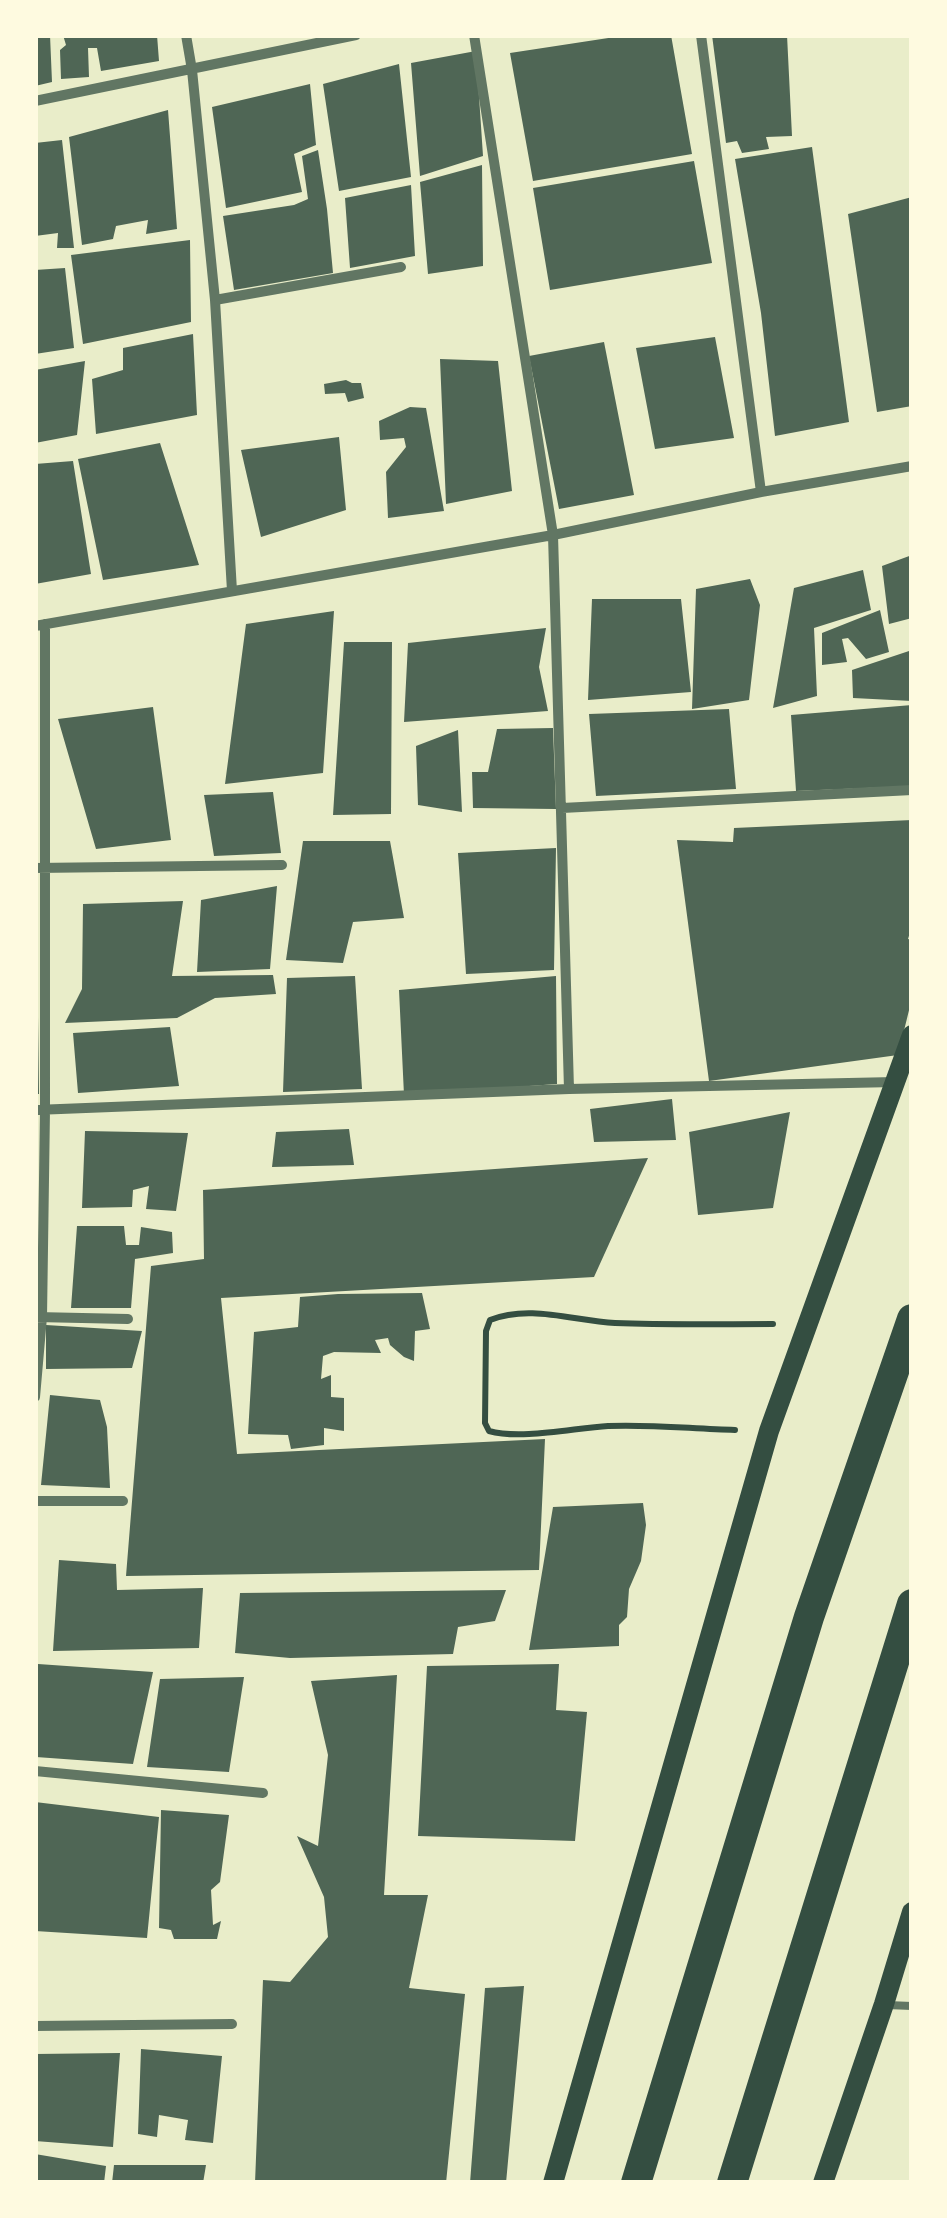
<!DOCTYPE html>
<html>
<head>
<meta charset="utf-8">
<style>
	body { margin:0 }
	#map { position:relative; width:947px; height:2218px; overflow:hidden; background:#e9edc9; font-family:"Golos Text",sans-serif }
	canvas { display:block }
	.frame { position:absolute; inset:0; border:38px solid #fefae0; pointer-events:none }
</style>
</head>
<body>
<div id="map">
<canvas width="947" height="2218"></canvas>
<div class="frame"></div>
</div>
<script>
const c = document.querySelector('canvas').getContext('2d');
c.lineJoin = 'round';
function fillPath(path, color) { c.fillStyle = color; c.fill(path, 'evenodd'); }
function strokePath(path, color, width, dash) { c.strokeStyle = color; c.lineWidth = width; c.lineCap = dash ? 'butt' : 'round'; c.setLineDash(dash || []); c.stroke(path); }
const building = new Path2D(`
	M35,35H50L52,82L35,86Z
	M63,35H157L159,61L101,71L97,48H88L89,77L61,79L60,50L66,45Z
	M628,35H671L692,154L533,181L510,53Z
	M712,35H787L792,136L766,137L769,149L742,153L737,141L726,143Z
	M476,51L483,156L420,176L411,63Z
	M399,64L411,177L339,191L323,84Z
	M310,84L316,145L294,154L302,192L226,208L212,107Z
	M168,110L177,229L146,234L148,220L116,226L113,239L82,245L69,137Z
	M62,140L74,248H57L58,233L35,236V143Z
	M812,147L849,422L775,436L761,313L735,159Z
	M318,150L327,209L333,273L234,290L223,216L294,205L308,199L302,156Z
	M694,161L712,263L550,290L533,188Z
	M482,165L483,266L428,274L420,182Z
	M411,185L415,256L350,268L345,198Z
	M912,197V406L877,412L848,214Z
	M190,240L191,322L83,344L71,255Z
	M65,268L74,348L35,354V270Z
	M193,334L197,415L96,434L92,379L123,370V348Z
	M715,337L734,438L655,449L636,348Z
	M604,342L634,495L559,509L529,356Z
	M440,359L498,361L512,491L446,504Z
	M85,361L77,435L35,443V370Z
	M346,380L352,383H361L364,398L348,402L345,393L325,394L324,384Z
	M410,407L426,408L444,511L388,518L386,472L406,447L404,438L380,440L379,421Z
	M339,437L346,510L261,537L241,450Z
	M160,443L199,565L103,580L78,459Z
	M73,461L91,574L35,584V464Z
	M912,555V618L889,624L882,566Z
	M863,570L871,610L814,628L817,696L773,708L794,588Z
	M750,579L760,605L749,700L692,709L696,589Z
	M592,599H681L691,692L588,700Z
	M880,610L889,652L866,659L848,638L842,639L847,662L822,665V633Z
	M334,611L323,773L225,784L246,624Z
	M546,628L539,667L548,711L404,722L408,643Z
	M344,642H392L391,814L333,815Z
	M912,650V701L853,698L852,670Z
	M912,705V786L796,791L791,715Z
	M153,707L171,840L96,849L58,719Z
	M729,709L736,789L596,796L589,714Z
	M553,728L556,809L473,808L472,772H488L497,729Z
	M458,730L462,812L418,805L416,746Z
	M273,792L281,853L214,856L204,795Z
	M912,820V926L908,939L912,940V998L898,1055L709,1081L677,840L733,842L734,828Z
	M303,841H390L404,918L353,922L343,963L286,960Z
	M556,848L554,970L466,974L458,853Z
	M277,886L270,969L197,972L201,900Z
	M183,901L172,976L273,975L276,994L215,998L177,1018L65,1023L82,989L83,904Z
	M355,976L362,1089L283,1092L287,978Z
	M556,976L557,1084L404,1095L399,990Z
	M35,1017H38L39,1094H35Z
	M170,1027L179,1086L78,1093L73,1033Z
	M672,1099L676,1140L594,1142L590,1109Z
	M790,1112L773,1208L698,1215L689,1132Z
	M349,1129L354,1165L272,1167L276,1132Z
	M85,1131L188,1133L176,1211L146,1209L149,1186L133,1190L132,1207L82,1208Z
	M648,1158L594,1277L221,1298L237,1454L545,1439L539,1570L126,1576L151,1266L204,1259L203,1190Z
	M77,1226H124L126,1245H139L141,1227L172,1232L173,1253L135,1259L131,1308H71Z
	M422,1293L430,1329L415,1331L414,1361L404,1357L390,1345L388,1338L375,1340L381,1353L334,1352L323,1356L321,1379L331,1375V1397L344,1398V1431L324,1428V1445L291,1449L288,1435L248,1434L254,1332L298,1327L300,1297L338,1294Z
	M46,1325L142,1331L132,1368L46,1369Z
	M50,1395L100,1400L107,1427L110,1488L41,1485Z
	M643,1503L646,1525L641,1561L629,1589L627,1617L619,1625V1646L529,1650L553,1507Z
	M59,1560L116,1564L117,1590L203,1588L199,1648L53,1651Z
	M506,1590L495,1621L458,1627L453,1654L290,1658L235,1653L240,1593Z
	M38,1664L153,1672L133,1764L36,1757Z
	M559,1664L556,1710L587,1712L575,1841L418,1836L427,1666Z
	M397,1675L384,1895H428L409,1988L465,1994L446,2183H255L263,1980L290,1982L328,1937L324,1897L297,1836L318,1846L328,1755L311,1681Z
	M244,1677L229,1772L147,1767L160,1679Z
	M35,1802L159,1817L147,1938L35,1931Z
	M161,1810L229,1815L220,1882L211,1890L213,1925L221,1921L217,1939H174L171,1930L159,1928Z
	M524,1986L506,2183H470L485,1988Z
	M141,2049L222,2056L213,2143L185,2140L188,2120L159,2115L157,2137L138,2134Z
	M120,2053L113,2147L35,2141V2054Z
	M35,2154L106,2166L104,2183H35Z
	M114,2165H206L203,2183H112Z`);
const path = new Path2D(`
	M735,1430C693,1429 650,1424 608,1426C574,1428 521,1440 489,1431L485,1423L486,1331L490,1320C530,1304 574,1321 615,1323C667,1325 720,1324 773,1324`);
const service = new Path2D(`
	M887,2005L912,2006`);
const minor = new Path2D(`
	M186,35L192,70L215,300L232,591
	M474,35L553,535L569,1089
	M701,35L761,492
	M35,101L356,35
	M215,300L401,267
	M35,626L553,535L761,492L912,466
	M562,808L912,790
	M35,868L282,865
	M35,1110L569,1089L895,1082
	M36,1317L128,1319
	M35,1397L42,1317L45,1110V624
	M35,1501H123
	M35,1771L263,1793
	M35,2026L232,2024`);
const secondary = new Path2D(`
	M553,2183L769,1431L912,1035
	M823,2183L884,2004L912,1912`);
const motorway = new Path2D(`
	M636,2183L809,1617L912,1319
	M732,2183L912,1604`);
fillPath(building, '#4f6655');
strokePath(path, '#344e41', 6);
strokePath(service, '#617663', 8);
strokePath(minor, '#617663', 10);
strokePath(secondary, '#344e41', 20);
strokePath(motorway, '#344e41', 30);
</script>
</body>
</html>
